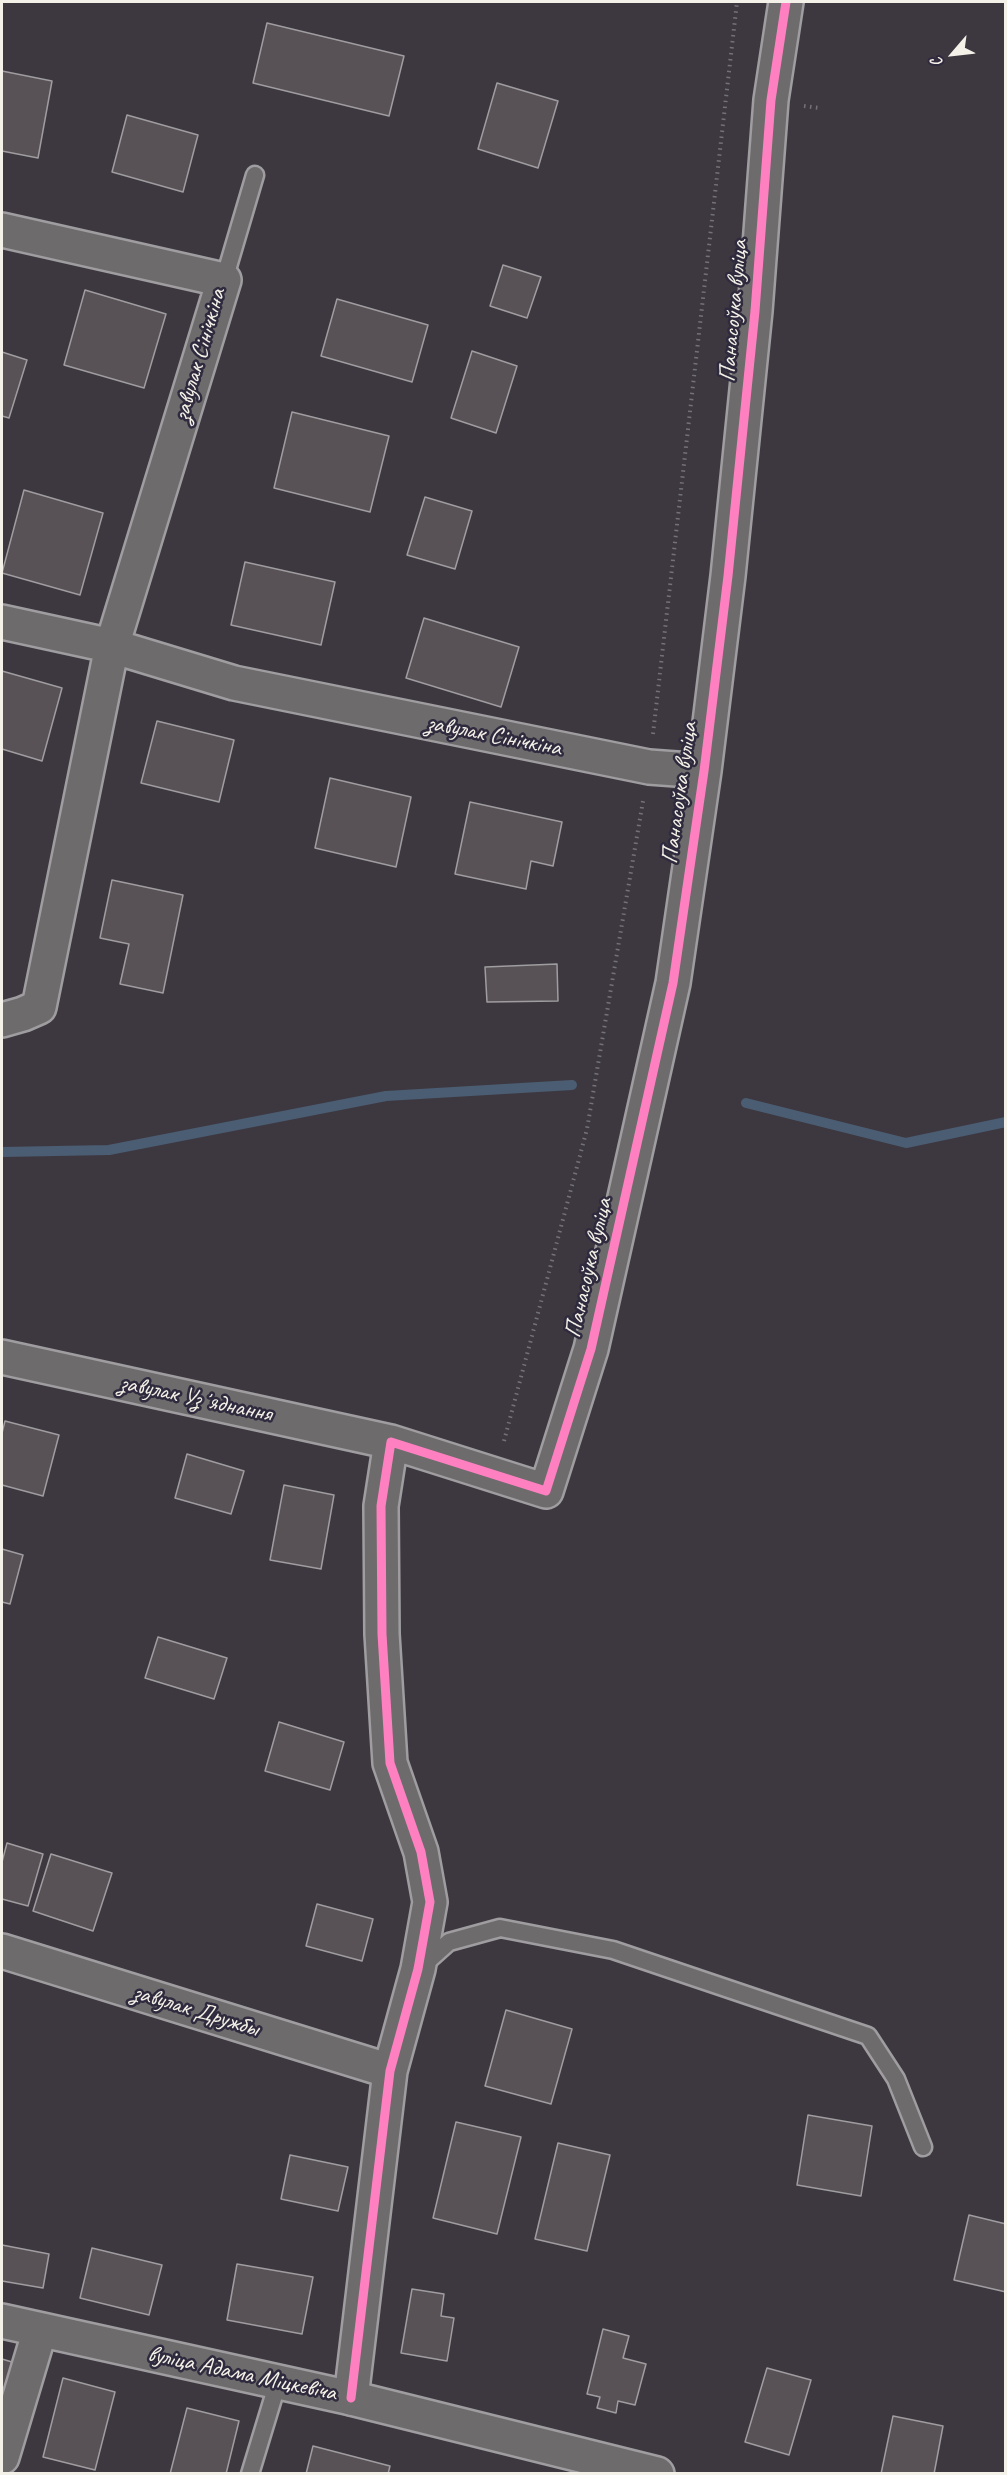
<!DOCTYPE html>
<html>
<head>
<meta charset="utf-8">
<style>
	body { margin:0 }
	#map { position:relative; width:1007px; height:2475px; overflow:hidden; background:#3d3840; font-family:Caveat,sans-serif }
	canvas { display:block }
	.frame { position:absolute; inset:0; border:3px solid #f4f1e8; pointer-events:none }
	.north { position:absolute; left:923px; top:24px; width:60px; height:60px; -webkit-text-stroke:4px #2f2a3d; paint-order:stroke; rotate:242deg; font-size:16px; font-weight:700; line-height:24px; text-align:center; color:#f4f1e8 }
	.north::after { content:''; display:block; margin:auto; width:21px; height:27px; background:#f4f1e8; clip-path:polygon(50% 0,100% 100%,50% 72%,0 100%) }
</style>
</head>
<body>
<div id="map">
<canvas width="1007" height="2475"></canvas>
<div class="frame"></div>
<div class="north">С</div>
</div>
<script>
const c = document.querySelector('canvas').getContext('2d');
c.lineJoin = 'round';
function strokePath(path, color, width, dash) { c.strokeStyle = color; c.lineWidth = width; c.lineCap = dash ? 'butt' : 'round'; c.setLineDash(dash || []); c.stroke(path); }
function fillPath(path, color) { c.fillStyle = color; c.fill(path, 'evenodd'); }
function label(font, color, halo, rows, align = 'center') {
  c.font = font + ' Caveat,sans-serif'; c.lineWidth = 5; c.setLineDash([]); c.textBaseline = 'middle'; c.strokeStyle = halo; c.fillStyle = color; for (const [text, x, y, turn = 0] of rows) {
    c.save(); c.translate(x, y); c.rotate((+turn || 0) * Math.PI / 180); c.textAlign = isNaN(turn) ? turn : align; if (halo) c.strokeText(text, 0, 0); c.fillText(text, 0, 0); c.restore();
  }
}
const stream = new Path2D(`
	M746,1103L906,1143L1006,1122
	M2,1152L109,1150L386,1096L572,1085`);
const building = new Path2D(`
	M267,23L404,56L389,116L253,83Z
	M2,71L52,81L38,158L2,151Z
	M497,83L558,101L538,168L478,149Z
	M127,115L198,135L183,192L112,172Z
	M503,265L541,277L527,318L490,306Z
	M85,290L166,314L144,388L64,365Z
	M337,299L428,325L412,382L321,356Z
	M472,351L517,366L496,433L451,418Z
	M2,352L27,360L9,418L2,416Z
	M292,412L389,436L370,512L274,488Z
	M24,490L103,513L80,595L2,573Z
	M425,497L472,511L455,569L407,555Z
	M245,562L335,582L321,645L231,625Z
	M424,618L519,647L501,707L406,678Z
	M2,671L62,688L42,761L2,749Z
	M157,721L234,740L219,802L141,783Z
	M330,778L411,797L396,867L315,848Z
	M470,802L562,822L553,866L531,861L526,889L455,874Z
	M112,880L183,895L163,993L120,984L129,944L100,938Z
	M557,964L558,1001L487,1002L485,967Z
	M5,1421L59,1435L43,1496L2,1485V1433Z
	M187,1454L244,1471L231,1514L175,1498Z
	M284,1485L334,1495L321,1569L270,1560Z
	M2,1549L23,1555L10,1604L2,1602Z
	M158,1637L227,1658L214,1699L145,1678Z
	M279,1722L344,1742L330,1790L265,1771Z
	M7,1843L43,1854L28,1906L2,1899V1862Z
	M51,1854L112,1873L93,1931L33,1911Z
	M317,1904L373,1919L362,1961L306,1946Z
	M506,2010L572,2029L551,2104L485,2086Z
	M808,2115L872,2126L861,2196L797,2185Z
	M456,2122L521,2137L497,2234L433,2218Z
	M558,2143L610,2155L587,2251L535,2239Z
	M290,2155L348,2167L338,2211L281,2199Z
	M969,2215L1006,2224V2292L954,2280Z
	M2,2245L49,2254L43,2288L2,2281Z
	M92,2248L162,2265L149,2315L80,2298Z
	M237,2264L313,2277L302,2334L227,2320Z
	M412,2289L444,2294L441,2316L454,2318L447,2361L401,2353Z
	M603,2329L629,2336L623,2358L646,2364L635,2405L618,2401L616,2413L597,2408L600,2397L587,2394Z
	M2,2359L12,2362L2,2398Z
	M767,2368L811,2380L789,2455L745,2442Z
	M63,2378L115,2392L95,2470L43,2457Z
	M187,2408L239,2421L226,2474H170Z
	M893,2416L943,2426L934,2474H881Z
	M313,2446L390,2466L388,2474H306Z`);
const path = new Path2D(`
	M804,106L819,108
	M653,734L737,2
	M504,1441L587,1129L643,801`);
const service = new Path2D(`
	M224,280L255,175
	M421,1967L449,1942L500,1928L613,1950L868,2036L896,2079L923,2147
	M250,2474L278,2382`);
const minor = new Path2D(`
	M2,230L224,280L112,646L39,1007L23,1014L2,1020
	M2,622L112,646L234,683L649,767L704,771
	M2,1357L391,1442
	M2,1951L390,2071
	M351,2398L390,2071L418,1969L430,1902L421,1852L390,1763L382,1634L381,1506L391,1442L546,1491L591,1349L673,983L704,771L728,576L755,311L771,100L786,2
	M2,2457L40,2330`);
const tertiary = new Path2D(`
	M2,2321L351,2398L657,2474`);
const cycleway = new Path2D(`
	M351,2398L390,2071L418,1969L430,1902L421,1852L390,1763L382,1634L381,1506L391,1442L546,1491L591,1349L673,983L704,771L728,576L755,311L771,100L786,2`);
const streetNames = [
	["Панасоўка вуліца",734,311,-85],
	["завулак Сінічкіна",200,355,-74],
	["завулак Сінічкіна",494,736,11],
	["Панасоўка вуліца",680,793,-82],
	["Панасоўка вуліца",589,1268,-77],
	["завулак Узʼяднання",196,1399,12],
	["завулак Дружбы",196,2011,17],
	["вуліца Адама Міцкевіча",242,2374,12]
];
strokePath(stream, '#4b5d72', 10);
fillPath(building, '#585256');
strokePath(building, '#9f9d9f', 1.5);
strokePath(service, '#9f9d9f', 21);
strokePath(minor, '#9f9d9f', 38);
strokePath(tertiary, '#9f9d9f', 38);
strokePath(path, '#747276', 4, [1.5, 4.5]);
strokePath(service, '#6e6b6d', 16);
strokePath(minor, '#6e6b6d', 33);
strokePath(tertiary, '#6e6b6d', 33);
strokePath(cycleway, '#ff80c0', 9);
label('24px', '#f4f1e8', '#2f2a3d', streetNames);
</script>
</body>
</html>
